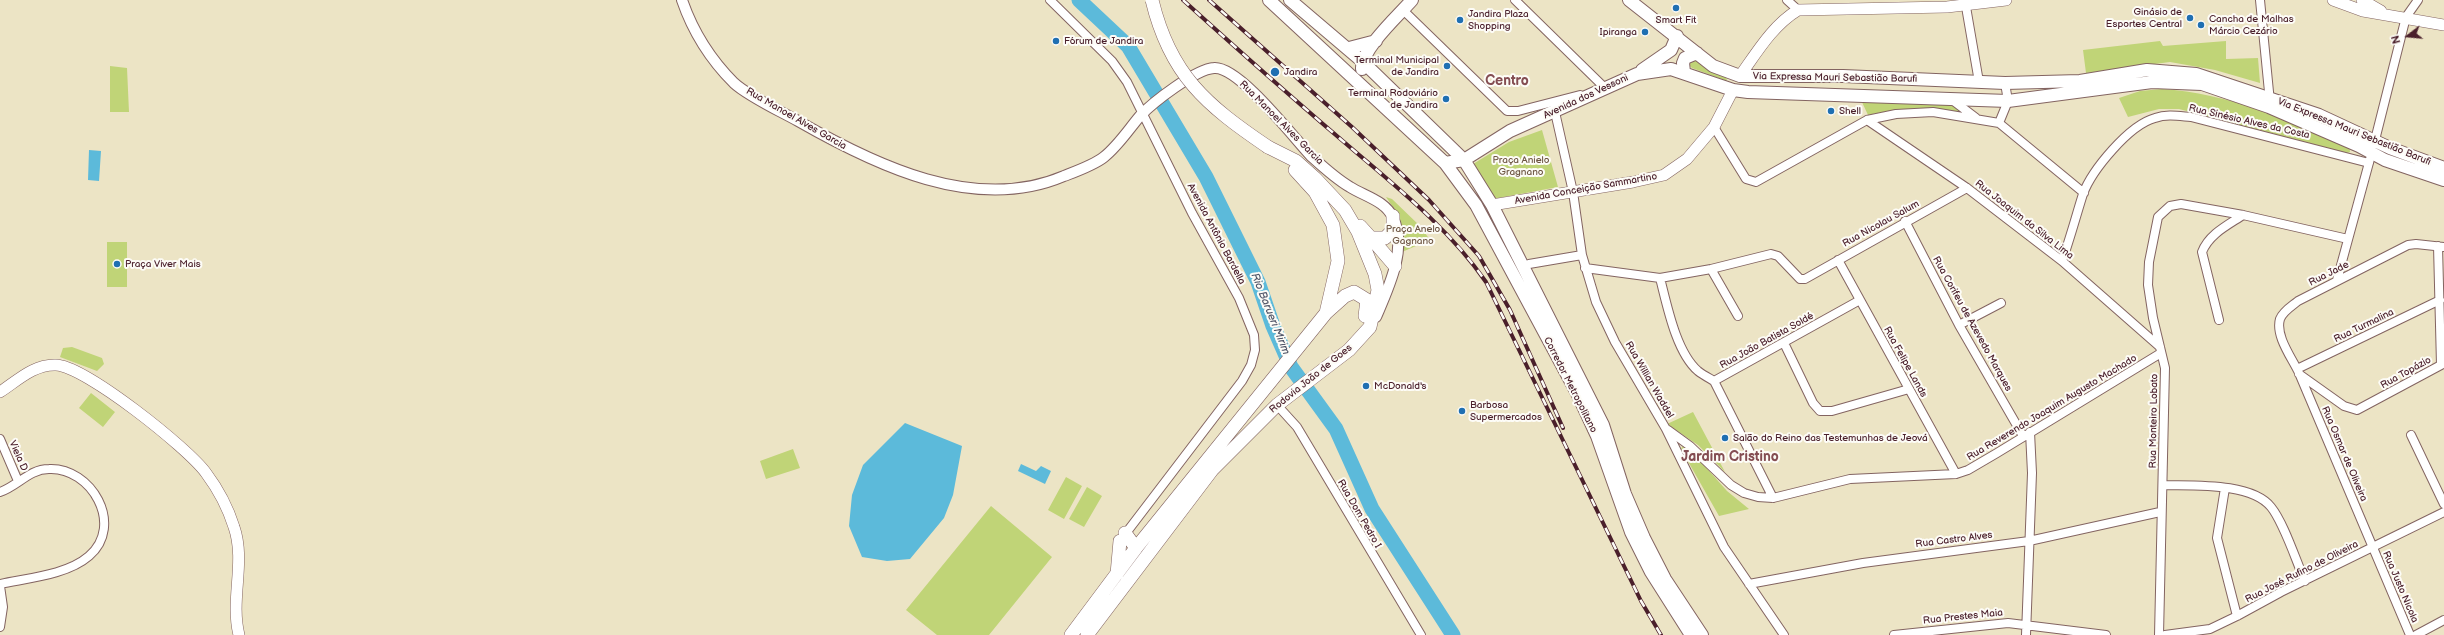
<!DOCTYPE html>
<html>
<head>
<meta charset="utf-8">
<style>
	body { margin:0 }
	#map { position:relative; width:2444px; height:635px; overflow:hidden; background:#ece4c5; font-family:"Balsamiq Sans",sans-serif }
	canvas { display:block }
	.north { position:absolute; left:2388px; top:16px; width:40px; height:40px; -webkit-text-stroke:3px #fdfcf7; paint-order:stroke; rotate:254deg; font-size:11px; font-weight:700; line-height:16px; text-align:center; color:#4a1f2b }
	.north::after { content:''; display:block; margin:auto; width:14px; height:18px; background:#4a1f2b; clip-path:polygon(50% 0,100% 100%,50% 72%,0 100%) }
</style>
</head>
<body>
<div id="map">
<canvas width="2444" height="635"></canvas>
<div class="north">N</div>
</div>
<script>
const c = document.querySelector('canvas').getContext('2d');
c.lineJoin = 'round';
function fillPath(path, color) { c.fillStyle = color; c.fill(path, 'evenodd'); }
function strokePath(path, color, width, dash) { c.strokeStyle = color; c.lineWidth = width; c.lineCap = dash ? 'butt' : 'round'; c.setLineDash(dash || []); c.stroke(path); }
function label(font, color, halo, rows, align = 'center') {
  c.font = font + ' "Balsamiq Sans",sans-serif'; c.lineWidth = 4; c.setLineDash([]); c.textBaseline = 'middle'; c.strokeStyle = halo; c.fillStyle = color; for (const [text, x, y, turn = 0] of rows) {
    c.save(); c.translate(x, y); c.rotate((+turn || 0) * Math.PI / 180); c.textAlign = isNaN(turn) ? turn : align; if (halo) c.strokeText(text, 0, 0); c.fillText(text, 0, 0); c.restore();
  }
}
const green = new Path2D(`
	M2160,41L2163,46L2226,41V59L2258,58L2260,83L2215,70L2170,62L2086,73L2083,50Z
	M1692,57L1726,76L1727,81L1692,68L1689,65Z
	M110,66L127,68L129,112H110Z
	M2162,89C2228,93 2288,120 2349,143L2350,152L2347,153L2179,109H2159L2128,117L2119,98L2140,91Z
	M1861,100L1953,102L1968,114C1934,111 1902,107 1868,115Z
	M1542,130L1558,187L1493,199L1473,164L1509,142Z
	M1386,197L1392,199L1420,226L1430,240L1402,252L1399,216Z
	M107,242H127V287H107Z
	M72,347L102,358L104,364L97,371L60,357L63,348Z
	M91,393L115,412L103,427L79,408Z
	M1693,412L1725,472L1698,445L1667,424Z
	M1683,446H1687L1727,491L1749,509L1719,516L1681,449Z
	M793,449L800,468L766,479L760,461Z
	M1066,477L1082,486L1064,519L1048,510Z
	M1087,487L1102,496L1084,527L1069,519Z
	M991,506L1052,557L989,635H937L906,610Z`);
const water = new Path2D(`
	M89,150L101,151L99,181L88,180Z
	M905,423L962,446L953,495L944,518L910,559L887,561L862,557L849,526L852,495L863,465Z
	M1021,464L1036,471L1041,466L1051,471L1045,484L1018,471Z`);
const river = new Path2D(`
	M1079,0L1128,46L1206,177L1258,282L1273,326L1291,367L1336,429L1372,509L1453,635`);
const minor = new Path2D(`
	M1050,0L1112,61L1127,82L1192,213L1239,298L1254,335L1255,350L1251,365L1242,381L1123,537
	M1515,0L1605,88
	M1787,0L1798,10
	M2260,0L2270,102
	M1965,1L1979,82
	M1403,10L1507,111H1518L1580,95
	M1951,99L1976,118
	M1555,112L1573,192L1582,255L1596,302L1615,342L1666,429L1724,547L1784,635
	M1867,120L1967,188L2062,261L2160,347
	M1999,123L2008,101L2005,83
	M1714,127L1746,179L1756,182L1867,120L1896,114L1933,112L1999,123L2084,193
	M2374,144L2406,17L2418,0
	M1905,221L1959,325L2023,436
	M1838,260L1956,474
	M2062,261C2070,239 2076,216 2083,194C2092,170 2129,125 2155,118C2167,114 2178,116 2191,117L2369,163
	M1529,264L1582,255
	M1585,268L1660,278L1711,269L1771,254L1778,256L1800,279H1805L1967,188
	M1711,269L1738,316
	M1660,278C1667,305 1676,352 1698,371C1703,375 1709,378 1714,381
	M2337,280L2370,159
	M2219,320L2202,252C2209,234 2228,225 2243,215
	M1959,325L2001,303
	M1784,343L1813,403L1820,411H1832L1909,389
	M2297,369L2440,300
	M2299,374L2344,406L2357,410L2441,365L2438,246
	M1277,405L1297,427L1421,635
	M1668,430L1690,446L1731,485L1744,493L1758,497L1773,498L1850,479L1956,474L1968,470L1997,453L2161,353
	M2411,435L2444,504
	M0,439L18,481
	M2163,485C2192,486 2251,482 2271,507C2284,523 2296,561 2305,581
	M2225,488L2217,538L2237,616
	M0,492C18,486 29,469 49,469C91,467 125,525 89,556C67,575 28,578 0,584
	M1773,498L1714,381L1860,300
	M1749,584L1863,563L2029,541L2160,512
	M0,586L3,607L0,627
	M1894,635L2008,623L2106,635
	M2026,635L2032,473L2030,432
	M2159,635L2165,368L2153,318L2148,285L2149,262L2158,217L2170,206L2181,204L2243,215L2348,239
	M2165,635L2210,629L2237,616L2281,592L2444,512
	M2410,635L2299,373C2292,358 2275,336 2280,319C2283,311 2292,306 2298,301L2408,245L2416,244L2444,247
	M2416,635L2444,620`);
const tertiary = new Path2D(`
	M682,0C693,32 710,59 734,83C748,96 780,111 798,121C875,165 975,214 1064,176C1077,171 1094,165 1104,157C1118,146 1129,129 1140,116C1153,102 1196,69 1214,68C1239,66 1293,137 1311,156C1322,166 1336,179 1350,187C1364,196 1386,201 1393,218C1408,248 1388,289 1376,317`);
const secondary = new Path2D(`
	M2333,0L2363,11L2444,25
	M2362,0L2381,11
	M1740,76C1757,52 1773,25 1798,10L1947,7L2006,0
	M1492,205L1633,182L1664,175L1687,159L1714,127L1733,90
	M0,392C17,381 34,364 56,365C85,366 188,448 206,473C218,489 228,508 234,527C246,562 230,599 239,635`);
const primary = new Path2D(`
	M1269,0L1445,163L1476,205L1578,395L1597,436L1631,532L1651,572L1691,635
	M1290,0L1363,62L1464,160L1492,205L1603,425L1625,494L1644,538L1665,579L1702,635
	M1629,0L1713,66L1740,76H1843L2005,83L2080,81L2147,70L2196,74L2319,115L2390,148L2444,168
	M1349,48L1376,41
	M1362,69C1361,49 1399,15 1412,0
	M1642,70L1671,50L1677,36
	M1684,72L1683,63L1685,58L1697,53
	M1445,163L1464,160L1510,131L1637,74L1671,69L1733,90L1748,92L2008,101L2152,82L2202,84L2269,107L2359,146L2385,160L2444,180`);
const trunk = new Path2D(`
	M1360,226L1371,238H1385L1393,230V216
	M1371,238L1395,266
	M1326,313L1345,296L1354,292L1367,300L1365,316
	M1125,533L1136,548
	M1117,574L1120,541
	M1071,635L1136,548L1326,313L1338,261L1333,225L1315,192L1295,170
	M1087,635L1212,470L1277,405L1349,350L1370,327L1378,290L1375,274L1358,232L1345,210L1315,178L1296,161L1268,147`);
const rail = new Path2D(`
	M1183,0C1236,48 1290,96 1344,142C1395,186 1448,227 1486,282L1641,601L1661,635
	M1209,0L1352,127L1429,200L1479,256L1510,310L1563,428`);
const trunkBridge = new Path2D(`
	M1152,0C1170,75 1206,105 1268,147`);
const markers = [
	[1676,8,4,"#1f6fb2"],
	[2190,18,4,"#1f6fb2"],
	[1460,20,4,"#1f6fb2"],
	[2201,25,4,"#1f6fb2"],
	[1645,32,4,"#1f6fb2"],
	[1056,41,4,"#1f6fb2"],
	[1447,66,4,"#1f6fb2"],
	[1275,72,5,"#1f6fb2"],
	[1446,99,4,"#1f6fb2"],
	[1831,111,4,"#1f6fb2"],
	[117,264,4,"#1f6fb2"],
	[1366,386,4,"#1f6fb2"],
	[1462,411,4,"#1f6fb2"],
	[1725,438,4,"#1f6fb2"]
];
const poiNames = [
	["Ginásio de",2182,12,"right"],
	["Esportes Central",2182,24,"right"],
	["Jandira Plaza",1468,14],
	["Shopping",1468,26],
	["Cancha de Malhas",2209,19],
	["Márcio Cezário",2209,31],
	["Smart Fit",1676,20,"center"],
	["Ipiranga",1637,32,"right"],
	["Fórum de Jandira",1064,41],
	["Terminal Municipal",1439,60,"right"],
	["de Jandira",1439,72,"right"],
	["Jandira",1284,72],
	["Terminal Rodoviário",1438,93,"right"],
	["de Jandira",1438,105,"right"],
	["Shell",1839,111],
	["Praça Viver Mais",125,264],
	["McDonald's",1374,386],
	["Barbosa",1470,405],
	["Supermercados",1470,417],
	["Salão do Reino das Testemunhas de Jeová",1733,438]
];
const streetNames = [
	["Via Expressa Mauri Sebastião Barufi",1835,78,1],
	["Avenida dos Vessoni",1586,97,-25],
	["Rua Manoel Alves Garcia",796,119,30],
	["Rua Sinésio Alves da Costa",2249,122,13],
	["Rua Manoel Alves Garcia",1281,123,45],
	["Via Expressa Mauri Sebastião Barufi",2354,132,22],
	["Avenida Conceição Sammartino",1586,189,-10],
	["Rua Joaquim da Silva Lima",2024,220,38],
	["Rua Nicolau Salum",1881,224,-29],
	["Avenida Antônio Bardella",1216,234,62],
	["Rua Jade",2329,274,-27],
	["Rua Corifeu de Azevedo Marques",1972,324,61],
	["Rua Turmalina",2364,326,-26],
	["Rua João Batista Soldé",1767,341,-29],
	["Rua Felipe Lands",1905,362,61],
	["Rua Topázio",2406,373,-29],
	["Rodovia João de Goes",1311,379,-39],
	["Rua Willian Waddel",1649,380,60],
	["Corredor Metropolitano",1570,385,63],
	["Rua Reverendo Joaquim Augusto Machado",2052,408,-31],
	["Rua Monteiro Lobato",2154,421,-89],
	["Rua Osmar de Oliveira",2344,454,67],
	["Viela D",18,456,66],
	["Rua Dom Pedro I",1359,514,60],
	["Rua Castro Alves",1954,540,-7],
	["Rua José Rufino de Oliveira",2302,572,-27],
	["Rua Justo Nicola",2400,587,67],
	["Rua Prestes Maia",1963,617,-6]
];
const parkNames = [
	["Praça Anielo",1521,160],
	["Gragnano",1521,172],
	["Praça Anelo",1413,229],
	["Gagnano",1413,241]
];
const waterNames = [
	["Rio Barueri Mirim",1270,314,68]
];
const districtNames = [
	["Centro",1507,81],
	["Jardim Cristino",1730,457]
];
fillPath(green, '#c0d477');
fillPath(water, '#5cbada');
strokePath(river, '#5cbada', 15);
strokePath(minor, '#836461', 10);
strokePath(tertiary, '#836461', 12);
strokePath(secondary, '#836461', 12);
strokePath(primary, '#836461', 14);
strokePath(trunk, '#836461', 14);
strokePath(minor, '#fff', 8);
strokePath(tertiary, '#fff', 10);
strokePath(secondary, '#fff', 11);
strokePath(primary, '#fff', 12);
strokePath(trunk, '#fff', 13);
strokePath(rail, '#4a1f2b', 4);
strokePath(rail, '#fdfcf7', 2.5, [8]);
strokePath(trunkBridge, '#836461', 14, []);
strokePath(trunkBridge, '#fff', 13);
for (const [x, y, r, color] of markers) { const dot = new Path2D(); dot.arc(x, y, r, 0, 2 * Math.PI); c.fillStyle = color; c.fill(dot); strokePath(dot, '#fdfcf7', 1.5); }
label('10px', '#4a1f2b', '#fdfcf7', poiNames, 'left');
label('10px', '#4a1f2b', '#fdfcf7', streetNames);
label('10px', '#6d5542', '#fdfcf7', parkNames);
label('italic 11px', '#505568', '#fdfcf7', waterNames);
label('bold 14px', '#844d52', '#fdfcf7', districtNames);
</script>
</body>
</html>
